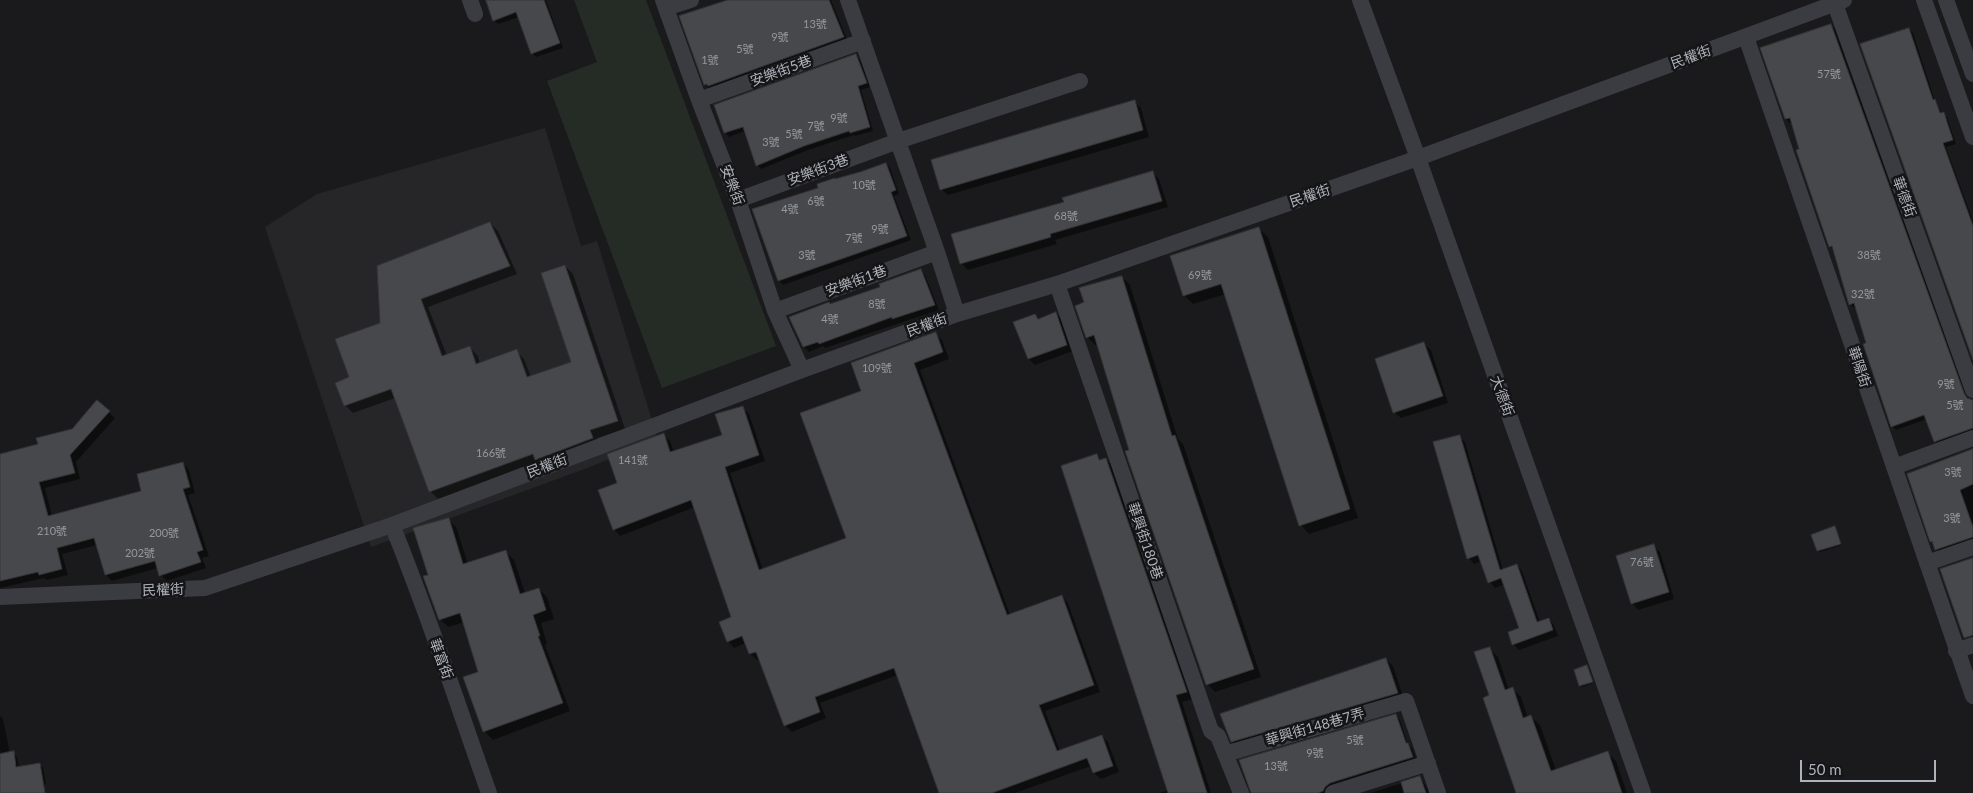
<!DOCTYPE html>
<html>
<head>
<meta charset="utf-8">
<style>
	body { margin:0 }
	#map { position:relative; width:1973px; height:793px; overflow:hidden; background:#1a1a1c; font-family:Lato,sans-serif }
	canvas { display:block }
	.scale { position:absolute; left:1800px; top:760px; width:136px; height:22px; box-sizing:border-box; border:2px solid #aeb2ba; border-top:0; padding-left:6px; font-size:15px; line-height:18px; white-space:nowrap; color:#aeb2ba; -webkit-text-stroke:4px #151517; paint-order:stroke }
</style>
</head>
<body>
<div id="map">
<canvas width="1973" height="793"></canvas>
<div class="scale">50 m</div>
</div>
<script>
const c = document.querySelector('canvas').getContext('2d');
c.lineJoin = 'round';
function fillPath(path, color) { c.fillStyle = color; c.fill(path, 'evenodd'); }
function strokePath(path, color, width, dash) { c.strokeStyle = color; c.lineWidth = width; c.lineCap = dash ? 'butt' : 'round'; c.setLineDash(dash || []); c.stroke(path); }
function label(font, color, halo, rows, align = 'center') {
  c.font = font + ' Lato,"Noto Sans TC",sans-serif'; c.lineWidth = 5; c.setLineDash([]); c.textBaseline = 'middle'; c.strokeStyle = halo; c.fillStyle = color; for (const [text, x, y, turn = 0] of rows) {
    c.save(); c.translate(x, y); c.rotate((+turn || 0) * Math.PI / 180); c.textAlign = isNaN(turn) ? turn : align; if (halo) c.strokeText(text, 0, 0); c.fillText(text, 0, 0); c.restore();
  }
}
const built = new Path2D(`
	M545,128L581,246L597,241L658,440L582,470L371,547L265,227L317,194Z`);
const green = new Path2D(`
	M574,0H646L776,346L662,388L547,81L597,62Z`);
const shadow = new Path2D(`
	M487,0H546L563,48L536,57L532,53L519,17L498,24L494,20Z
	M731,0H831L848,42L710,89L705,84Z
	M1831,25L1835,29L1967,398L1973,400V433L1939,445L1935,441L1927,419L1896,430L1892,426L1857,307L1854,308L1850,304L1835,251L1830,246L1792,122L1790,123L1786,119Z
	M1909,29L1913,33L1935,101L1942,114L1947,117L1956,144L1946,147L1973,221V357Z
	M856,55L860,60L870,87L861,90L873,131L855,136L854,135L808,150L761,169L757,165L745,131L729,137L725,132Z
	M1134,102L1141,108L1149,137L948,195L941,189Z
	M885,164L890,168L899,194L894,196L911,240L783,285L779,281L819,188L836,181Z
	M1153,173L1159,179L1168,207L1055,240L1057,244L968,270L961,263L1065,202Z
	M490,223L498,231L517,274L428,307L447,356L470,348L478,356L480,364L516,351L524,359L531,377L573,363L565,266L573,274L625,429L597,438L600,446L438,499L430,491L395,398L353,413L345,405L351,378L381,323Z
	M1259,229L1268,237L1358,518L1309,534L1301,525L1226,294L1193,304L1184,295Z
	M920,270L925,275L939,310L825,348L823,346L809,352L804,347L831,305L882,288Z
	M1122,277L1130,285L1178,439L1183,444L1261,677L1215,692L1207,684L1098,344L1095,345L1087,337L1085,303Z
	M1056,314L1062,320L1073,351L1035,365L1029,359L1035,315L1040,320Z
	M935,334L942,340L949,359L920,370L1010,615L1062,596L1068,603L1100,692L1045,711L1060,751L1102,736L1108,742L1119,772L1101,779L1094,773L1091,766L1015,793H941L898,675L820,703L826,718L792,732L785,725L760,659L757,660L750,654L746,643L734,648L728,641L733,618L695,507L620,536L614,529L619,484L663,435L670,441L674,452L724,435L742,407L749,414L765,461L730,473L763,570L848,539L863,392Z
	M1424,344L1431,350L1448,403L1401,418L1394,412Z
	M97,402L115,418L76,462L80,479L45,488L52,516L143,492L183,463L189,470L195,493L188,495L209,556L202,558L206,568L167,581L161,575L158,568L112,581L106,575L97,545L62,554L68,575L46,580L44,578L0,588V455L40,445L73,430Z
	M1459,436L1465,442L1503,570L1517,565L1522,571L1540,622L1549,619L1554,625L1558,636L1519,650L1513,644L1521,629L1505,584L1495,588L1490,582L1482,561L1474,564L1469,558Z
	M1973,450V542L1940,553L1932,541Z
	M1097,456L1101,461L1106,459L1113,466L1193,699L1182,702L1211,793H1160L1168,790Z
	M448,519L456,527L468,564L506,552L514,560L525,593L539,589L547,597L554,619L541,623L547,644L545,645L570,711L493,740L485,732L465,678L480,673L465,622L448,627L440,619L429,575Z
	M1835,528L1842,545L1820,552L1818,550Z
	M1653,546L1660,552L1674,599L1638,610L1632,603Z
	M1490,649L1498,657L1509,690L1513,689L1521,697L1528,718L1531,717L1540,725L1556,770L1608,753L1616,761L1627,793H1517L1491,696Z
	M1386,659L1393,666L1404,699L1239,748L1232,741Z
	M1587,667L1594,683L1582,687L1580,685Z
	M0,716L3,719L10,753H13L17,757L19,768L39,764L43,768L46,784L0,792Z
	M1396,716L1400,720L1408,745L1412,748L1417,761L1328,793H1252Z
	M1419,778L1424,783L1429,793H1370Z`);
const building = new Path2D(`
	M486,0H544L560,43L531,54L516,12L493,21Z
	M728,0H829L844,37L708,86L707,84L704,85L679,16Z
	M1831,24L1964,393L1967,398L1973,400V428L1934,442L1924,415L1891,427L1863,344L1866,343L1854,303L1849,305L1832,246L1829,247L1796,150L1799,149L1790,118L1785,119L1760,48Z
	M1909,28L1933,100L1935,99L1940,113L1944,112L1948,125L1953,140L1943,143L1973,226V360L1860,44Z
	M856,54L867,83L858,86L870,127L850,133L849,131L804,146L756,166L743,127L724,133L714,105Z
	M1135,100L1143,130L940,190L931,160Z
	M886,163L896,190L891,192L907,236L778,281L752,209L818,188L817,184L835,178V179L860,172Z
	M1153,171L1162,201L1050,234L1051,237L960,264L951,234L1064,202L1062,198Z
	M490,222L510,266L421,299L442,356L470,346L476,364L517,349L527,377L571,362L541,273L565,265L618,421L590,430L593,438L535,460L533,454L429,492L391,389L344,406L335,383L349,377L335,339L380,323L377,266Z
	M1259,227L1350,509L1299,526L1221,284L1183,296L1170,256Z
	M921,269L935,305L892,319V317L819,344L818,342L803,347L789,317L829,302L830,304L880,287L879,284Z
	M1122,276L1172,436L1175,435L1254,669L1206,685L1125,451L1129,450L1094,335L1086,338L1075,306L1084,302L1079,288Z
	M1056,312L1067,345L1028,359L1013,322L1035,314L1038,319Z
	M936,332L943,352L914,363L1007,615L1062,595L1094,685L1039,705L1057,751L1102,735L1113,766L1093,773L1087,758L992,793H939L894,668L815,697L820,712L784,726L756,652L749,654L742,636L727,642L719,622L731,617L691,500L613,530L598,490L617,483L607,454L664,433L670,452L722,435L715,414L743,406L759,455L725,467L759,570L846,538L800,413L861,391L851,363Z
	M1424,342L1443,396L1393,413L1375,359Z
	M97,400L110,411L70,455L75,473L39,482L48,516L141,491L137,474L183,462L190,487L183,489L203,550L197,552L201,562L159,576L155,561L105,575L94,538L57,548L62,569L39,575L38,572L0,581V454L38,444L36,438L72,429Z
	M1460,435L1500,570L1517,564L1537,622L1549,618L1553,630L1512,645L1508,632L1519,628L1501,578L1488,583L1478,555L1467,559L1433,442Z
	M1973,449V484L1960,490L1973,527V537L1935,550L1932,541L1930,542L1907,474Z
	M1097,454L1099,460L1106,458L1187,692L1176,695L1207,793H1168L1061,466Z
	M449,518L463,564L506,550L520,594L539,588L546,610L533,615L540,636H538L563,703L483,732L463,677L478,672L460,613L439,620L423,576L428,575L413,528Z
	M1835,526L1841,544L1817,551L1811,535Z
	M1654,544L1669,592L1631,604L1616,556Z
	M1973,558V635L1964,638L1940,569Z
	M1490,647L1505,690L1513,687L1523,718L1531,715L1551,771L1608,751L1622,793H1516L1483,698L1489,695L1474,652Z
	M1386,658L1398,693L1231,742L1220,714Z
	M1587,665L1593,682L1579,686L1574,670Z
	M1396,714L1406,743H1408L1413,757L1330,783L1325,787L1323,791L1318,793H1251L1239,760Z
	M14,751L16,767L40,763L45,793H0V754Z
	M1420,776L1426,793H1404L1401,782Z`);
const street = new Path2D(`
	M470,0L475,14
	M663,0L699,100L738,200L775,311L802,370
	M848,0L937,252L957,314
	M1360,0L1418,158L1643,793
	M1924,0L1973,137
	M1946,0L1973,74
	M1835,4L1973,390
	M666,8L691,0
	M1746,37L1973,696
	M699,100L863,41
	M738,200L898,141L1080,81
	M1057,284L1211,731L1218,736L1241,793
	M775,311L937,252
	M1894,467L1973,438
	M392,525C428,613 457,703 489,793
	M1927,563L1973,547
	M0,597L205,588L392,525L802,370L957,314L1057,284L1418,158L1844,0
	M1956,651L1973,645
	M1225,754L1406,701L1438,793
	M1333,793L1428,763`);
const numberNames = [
	["13號",815,24],
	["9號",780,37],
	["5號",745,49],
	["1號",710,60],
	["57號",1829,74],
	["9號",839,118],
	["7號",816,126],
	["5號",794,134],
	["3號",771,142],
	["10號",864,185],
	["6號",816,201],
	["4號",790,209],
	["68號",1066,216],
	["9號",880,229],
	["7號",854,238],
	["3號",807,255],
	["38號",1869,255],
	["69號",1200,275],
	["32號",1863,294],
	["8號",877,304],
	["4號",830,319],
	["109號",877,368],
	["9號",1946,384],
	["5號",1955,405],
	["166號",491,453],
	["141號",633,460],
	["3號",1953,472],
	["3號",1952,518],
	["210號",52,531],
	["200號",164,533],
	["202號",140,553],
	["76號",1642,562],
	["5號",1355,740],
	["9號",1315,753],
	["13號",1276,766]
];
const streetNames = [
	["民權街",1691,57,-20],
	["安樂街5巷",781,71,-20],
	["安樂街3巷",818,170,-20],
	["安樂街",732,185,69],
	["民權街",1310,196,-19],
	["華德街",1904,197,70],
	["安樂街1巷",856,281,-20],
	["民權街",927,325,-20],
	["華陽街",1859,367,71],
	["大德街",1502,396,70],
	["民權街",547,466,-21],
	["華興街180巷",1145,541,71],
	["民權街",163,590,-2],
	["華富街",441,659,70],
	["華興街148巷7弄",1315,727,-16]
];
fillPath(built, '#262629');
fillPath(green, '#242c25');
fillPath(shadow, '#0007');
fillPath(building, '#47484c');
strokePath(building, '#343438', 1);
strokePath(street, '#3b3c41', 16);
label('11px', '#94989e', null, numberNames);
label('14px', '#aeb2ba', '#151517', streetNames);
</script>
</body>
</html>
